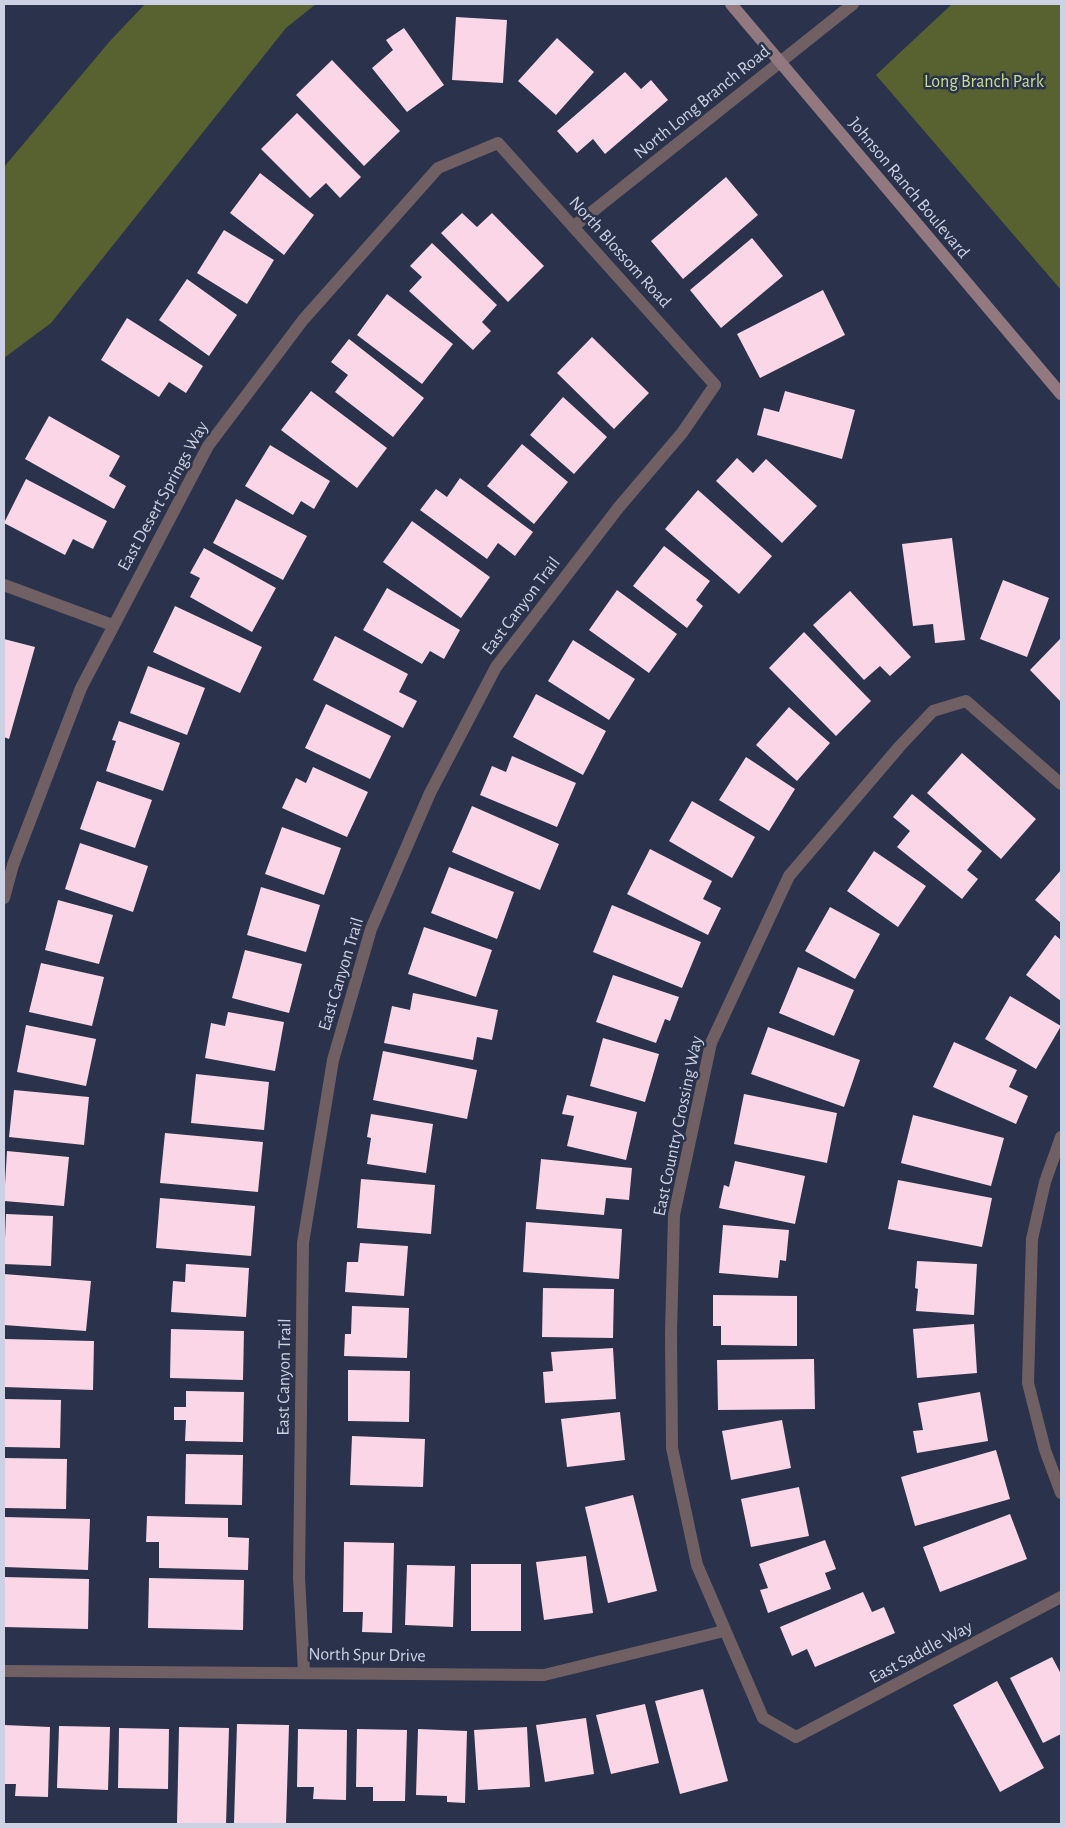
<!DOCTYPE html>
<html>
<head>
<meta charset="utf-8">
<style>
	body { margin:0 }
	#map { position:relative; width:1065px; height:1828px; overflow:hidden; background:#2a324c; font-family:"Alegreya Sans",sans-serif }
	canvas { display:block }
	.frame { position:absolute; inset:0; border:5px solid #ccd2e3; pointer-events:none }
</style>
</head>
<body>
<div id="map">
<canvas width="1065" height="1828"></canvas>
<div class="frame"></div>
</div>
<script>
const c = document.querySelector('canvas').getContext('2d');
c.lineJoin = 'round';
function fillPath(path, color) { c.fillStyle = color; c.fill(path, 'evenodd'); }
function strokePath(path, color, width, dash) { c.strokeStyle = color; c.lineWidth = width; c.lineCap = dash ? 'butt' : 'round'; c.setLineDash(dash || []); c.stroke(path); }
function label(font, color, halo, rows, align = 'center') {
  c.font = font + ' "Alegreya Sans",sans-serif'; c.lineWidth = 5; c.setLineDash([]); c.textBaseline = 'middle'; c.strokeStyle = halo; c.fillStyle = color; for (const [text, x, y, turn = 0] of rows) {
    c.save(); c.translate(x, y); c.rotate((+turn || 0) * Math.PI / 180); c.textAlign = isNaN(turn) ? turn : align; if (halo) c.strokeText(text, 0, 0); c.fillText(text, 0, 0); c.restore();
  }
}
const green = new Path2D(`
	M145,4H316L286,28L51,323L4,358V167L110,41Z
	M952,4H1061V290L876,75Z`);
const building = new Path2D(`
	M456,17L507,20L503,83L452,80Z
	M404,28L444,85L407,112L372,68L393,50L386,40Z
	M557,38L594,72L556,115L518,81Z
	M332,60L400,131L364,166L296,95Z
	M625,72L641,89L651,80L668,100L605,154L593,139L577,153L557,131Z
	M297,113L361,177L340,198L326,183L310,198L261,149Z
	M260,173L314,215L284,255L230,213Z
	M726,177L758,215L683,279L651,241Z
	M462,213L477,227L492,213L544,266L508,302L441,233Z
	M224,230L274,260L247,304L197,273Z
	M752,238L783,276L721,328L690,290Z
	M432,243L497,305L482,322L491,331L473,350L409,291L422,277L410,266Z
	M187,279L237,315L209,356L159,320Z
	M823,290L845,335L760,378L737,334Z
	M387,294L453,344L422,384L357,335Z
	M127,318L203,366L186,393L169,382L159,397L101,360Z
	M592,337L649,393L614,429L557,373Z
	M349,339L424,398L393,437L335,392L348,375L331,362Z
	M311,391L387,448L357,488L281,430Z
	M785,391L855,410L842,459L757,435L764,408L779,412Z
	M563,397L607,437L574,474L530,435Z
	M49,416L120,456L109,476L126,486L114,509L25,459Z
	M522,444L568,482L534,524L487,486Z
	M270,445L330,481L314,509L301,501L293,515L245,486Z
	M737,458L753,473L766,459L817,506L782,543L716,481Z
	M460,478L533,532L515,556L498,543L487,559L420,510L436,489L447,497Z
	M26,479L107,521L93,549L73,539L65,555L4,523Z
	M698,490L772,556L739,594L665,529Z
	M236,499L307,536L283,580L213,543Z
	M412,521L490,577L461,618L383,562Z
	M952,538L965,640L935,643L933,624L913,626L902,544Z
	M664,546L710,581L696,600L703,606L687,628L633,586Z
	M204,548L276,588L252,632L190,597L200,578L190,573Z
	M1003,580L1049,598L1027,657L980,639Z
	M387,588L460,630L444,659L430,651L422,664L363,630Z
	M617,590L677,634L649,673L589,630Z
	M850,591L911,657L890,676L880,666L864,680L813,625Z
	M175,606L262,647L240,693L153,652Z
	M804,632L871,701L836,736L769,668Z
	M335,636L408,674L399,692L417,701L403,728L313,680Z
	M1061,638V702L1030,670Z
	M4,639L35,647L9,739L4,737Z
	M573,640L635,679L609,720L548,681Z
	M148,666L205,688L187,735L130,713Z
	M536,694L606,731L583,775L513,737Z
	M326,704L391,736L370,779L305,748Z
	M789,707L830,743L797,781L756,745Z
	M119,721L180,743L163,791L106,771L116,741L112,740Z
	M962,753L1036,819L1001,859L927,793Z
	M512,756L576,783L557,827L480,795L492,766L506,772Z
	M746,757L795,789L769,831L719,800Z
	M313,767L368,792L347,837L282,808L296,778L306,783Z
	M97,781L152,800L135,848L80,829Z
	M912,794L982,851L967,870L978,879L962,899L897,847L910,831L893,817Z
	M692,801L755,837L732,878L669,841Z
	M472,806L559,844L540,890L452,852Z
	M282,827L341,848L324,895L265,874Z
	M80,843L148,866L133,912L65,889Z
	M650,849L712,881L703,899L721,908L708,935L627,894Z
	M874,851L926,886L898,927L847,891Z
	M449,867L514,892L497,939L431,913Z
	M1061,870V923L1035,900Z
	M261,887L320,905L306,952L247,935Z
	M58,900L113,915L99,964L45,950Z
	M612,905L701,942L682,988L593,952Z
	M830,907L880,934L855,979L805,951Z
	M424,927L492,950L476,997L408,974Z
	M1055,935L1061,940V1001L1026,975Z
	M245,950L302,964L289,1013L232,998Z
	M41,963L104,977L92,1026L29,1012Z
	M798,967L854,990L834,1036L779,1013Z
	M613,975L679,997L670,1021L665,1019L656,1043L596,1022Z
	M413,993L498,1010L492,1040L477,1037L473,1060L384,1043L392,1006L410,1010Z
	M1010,996L1061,1026L1036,1069L985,1039Z
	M228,1012L284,1022L275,1071L205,1058L211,1023L225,1026Z
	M26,1025L96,1039L86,1086L17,1072Z
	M768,1027L860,1060L844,1107L751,1074Z
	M603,1038L659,1054L645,1102L590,1086Z
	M954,1042L1017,1070L1009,1087L1028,1096L1016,1124L933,1087Z
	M383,1051L477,1070L467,1119L373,1100Z
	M196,1074L269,1082L264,1130L191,1123Z
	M14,1090L89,1097L84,1145L9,1137Z
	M744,1094L837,1113L827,1163L734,1144Z
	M567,1095L637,1112L626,1160L567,1146L574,1116L562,1114Z
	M371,1114L433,1124L426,1173L367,1164L371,1138L367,1137Z
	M913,1115L1004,1138L991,1186L901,1163Z
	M165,1133L263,1142L258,1192L160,1183Z
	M7,1151L69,1157L64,1206L4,1201Z
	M541,1159L632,1168L629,1200L606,1198L604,1215L536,1209Z
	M735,1161L805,1176L795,1224L719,1208L724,1185L729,1187Z
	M361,1179L435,1185L431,1234L357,1228Z
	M898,1180L992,1198L982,1247L888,1229Z
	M160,1198L255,1206L251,1256L156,1248Z
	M6,1214L53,1216L51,1266L4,1264Z
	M526,1222L622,1229L619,1279L523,1272Z
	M723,1225L789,1230L786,1261L780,1260L778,1278L719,1273Z
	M360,1243L408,1246L404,1296L345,1292L347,1262H358Z
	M917,1261L977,1264L974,1315L916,1311L918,1289L915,1288Z
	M186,1264L249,1268L246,1317L171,1312L173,1281L185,1282Z
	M4,1274L91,1281L86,1331L4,1325Z
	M543,1288L614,1289L613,1338L542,1337Z
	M713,1295L797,1296V1346L721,1345V1326H713Z
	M352,1306L409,1308L407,1358L344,1356L345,1334H351Z
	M974,1324L977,1373L917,1378L913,1329Z
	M171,1329L244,1331L243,1380L170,1378Z
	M5,1339L94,1341L93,1390L4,1387Z
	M613,1348L616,1399L545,1403L543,1372L553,1371L551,1352Z
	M814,1359L815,1409L718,1410L717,1360Z
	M348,1370L410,1371L409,1422L348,1421Z
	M186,1391L244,1392L243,1442L185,1441L186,1420H174V1407H186Z
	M980,1392L988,1441L917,1453L913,1431L923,1430L918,1403Z
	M4,1399L61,1400L60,1448L4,1447Z
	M620,1412L625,1460L567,1467L561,1419Z
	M782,1420L791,1468L731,1480L722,1431Z
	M352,1436L425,1439L423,1487L350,1485Z
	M996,1450L1010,1499L915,1526L901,1477Z
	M186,1454L243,1455L242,1505L185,1504Z
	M4,1458L67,1459L66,1509L4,1508Z
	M799,1487L809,1536L751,1547L741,1499Z
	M633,1495L657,1591L608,1603L585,1507Z
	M1010,1514L1027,1559L940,1592L923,1547Z
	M147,1516L228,1518V1537L249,1538L248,1570L159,1568V1542H146Z
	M4,1517L90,1519L88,1570L4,1567Z
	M825,1540L836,1569L825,1573L831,1589L768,1613L760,1590L768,1588L759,1564Z
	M344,1542L394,1543L392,1633L362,1632L363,1612H343Z
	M586,1556L593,1613L544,1620L536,1562Z
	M471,1564H521V1631H471Z
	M407,1565L455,1566L453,1627L405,1625Z
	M4,1577L89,1579L88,1629L4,1627Z
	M149,1578L244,1580L243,1630L148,1628Z
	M863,1592L872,1612L884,1607L895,1633L815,1667L807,1649L792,1656L780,1627Z
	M1052,1657L1061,1674V1734L1043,1743L1010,1678Z
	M997,1681L1044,1768L1000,1792L953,1705Z
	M703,1689L728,1781L680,1794L655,1701Z
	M645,1704L659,1763L611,1774L596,1715Z
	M586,1718L594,1774L545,1782L536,1725Z
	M237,1724L289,1725L286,1824L234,1823Z
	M4,1725L50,1727L48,1797L15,1796L16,1784H4Z
	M59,1726L110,1727L108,1790L57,1788Z
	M179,1727L229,1728L226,1824H177Z
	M527,1727L530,1787L478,1790L474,1730Z
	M119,1728L169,1729L168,1789L118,1788Z
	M298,1729L347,1730L346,1800L313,1799L314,1787H297Z
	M357,1729L407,1730L405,1801H373V1787H356Z
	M418,1729L467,1731L465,1803L447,1802V1796L416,1795Z`);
const street = new Path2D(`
	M573,227L853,4
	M4,585L112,625
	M1061,784L966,701L933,711L900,746L789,876L711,1043L674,1215L671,1334L672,1448L697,1565L763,1718L796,1737L1061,1597
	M4,898L13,865L81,688L208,446L303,320L438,168L498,143L715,385L682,433L619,507L496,667L430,793L371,929L333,1060L303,1243L299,1577L304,1672
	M1061,1137L1045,1182L1032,1239L1028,1383L1045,1450L1061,1493
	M4,1671L544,1675L724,1631`);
const secondary = new Path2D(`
	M731,4L1061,394`);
const parkNames = [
	["Long Branch Park",984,82]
];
const streetNames = [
	["North Long Branch Road",702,102,-39],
	["Johnson Ranch Boulevard",909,188,50],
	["North Blossom Road",620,252,48],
	["East Desert Springs Way",163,496,-61],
	["East Canyon Trail",521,606,-53],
	["East Canyon Trail",341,974,-73],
	["East Country Crossing Way",678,1126,-78],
	["East Canyon Trail",284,1377,-89],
	["East Saddle Way",921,1652,-28],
	["North Spur Drive",367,1655,1]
];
fillPath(green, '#576230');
fillPath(building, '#fbd6e7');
strokePath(street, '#706064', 12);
strokePath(secondary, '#92797f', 12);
label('18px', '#cbde8b', '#2a324c', parkNames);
label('18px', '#ccd2e3', '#2a324c', streetNames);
</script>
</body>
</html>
